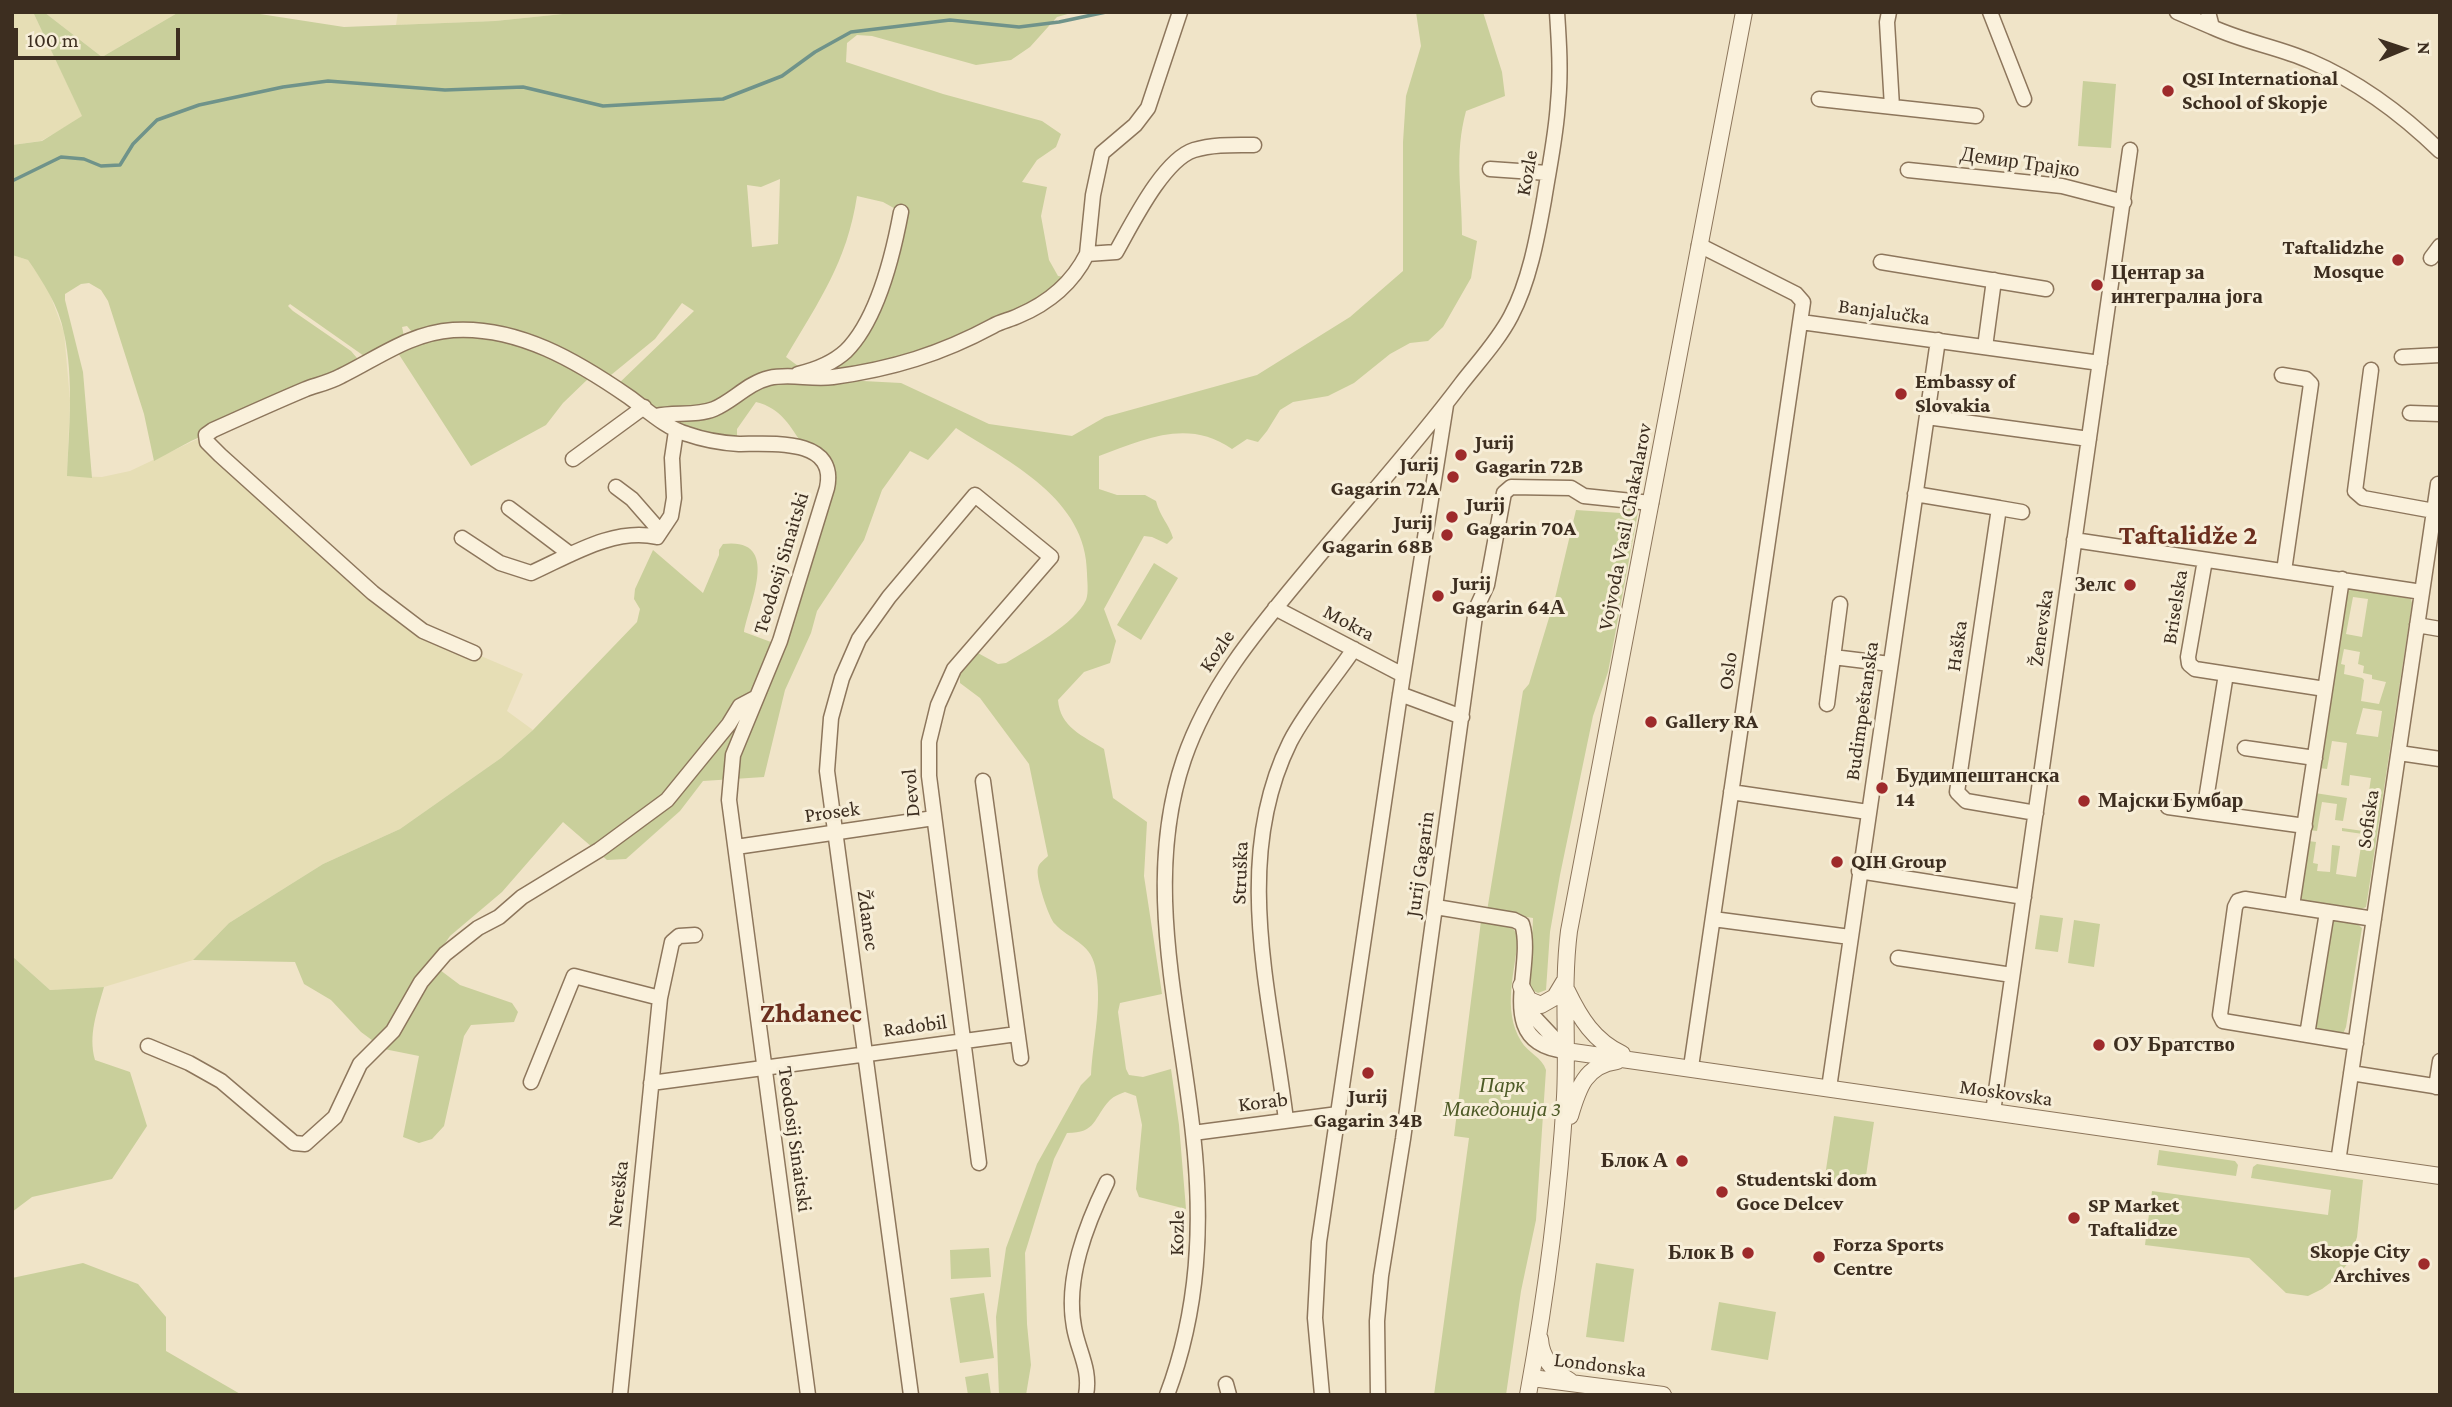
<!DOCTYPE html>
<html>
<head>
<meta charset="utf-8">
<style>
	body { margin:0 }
	#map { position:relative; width:2452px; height:1407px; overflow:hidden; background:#f0e4c8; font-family:"Crimson Pro",serif }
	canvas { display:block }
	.frame { position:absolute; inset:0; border:14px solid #3d2e20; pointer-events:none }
	.north { position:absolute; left:2368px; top:14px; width:70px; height:70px; -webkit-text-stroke:5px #f7eed8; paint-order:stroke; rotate:88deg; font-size:19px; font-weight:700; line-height:28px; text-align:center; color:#3d2e20 }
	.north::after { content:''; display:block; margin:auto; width:24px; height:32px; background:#3d2e20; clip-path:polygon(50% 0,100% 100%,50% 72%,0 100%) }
	.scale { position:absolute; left:14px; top:28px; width:166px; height:32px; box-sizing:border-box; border:4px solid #3d2e20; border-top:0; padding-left:9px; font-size:21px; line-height:24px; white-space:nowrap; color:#3d2e20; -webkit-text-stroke:5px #f7eed8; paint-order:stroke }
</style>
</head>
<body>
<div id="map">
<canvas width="2452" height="1407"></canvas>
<div class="frame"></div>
<div class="north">N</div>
<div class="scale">100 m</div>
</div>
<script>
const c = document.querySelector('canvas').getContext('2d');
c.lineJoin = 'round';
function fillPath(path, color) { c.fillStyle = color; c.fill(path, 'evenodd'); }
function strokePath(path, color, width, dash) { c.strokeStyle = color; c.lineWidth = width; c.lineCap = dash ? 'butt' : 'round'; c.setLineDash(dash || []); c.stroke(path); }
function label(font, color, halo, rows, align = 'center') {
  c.font = font + ' "Crimson Pro",serif'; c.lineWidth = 6; c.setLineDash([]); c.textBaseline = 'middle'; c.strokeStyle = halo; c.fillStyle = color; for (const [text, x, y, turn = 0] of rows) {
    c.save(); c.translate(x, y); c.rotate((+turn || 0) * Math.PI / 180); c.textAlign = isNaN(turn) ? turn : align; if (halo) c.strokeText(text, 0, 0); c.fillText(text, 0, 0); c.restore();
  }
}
const farmland = new Path2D(`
	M12,12H33L83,117L41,141L12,145Z
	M44,12H179L102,57Z
	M398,12H582L495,21L396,25Z
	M12,255L28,260L48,289L64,332L70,400L67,476L102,477L130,471L206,435L373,593L474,653L523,674L507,711L533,730L501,758L400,829L323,864L229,923L193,960L104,987L50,990L12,956Z`);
const green = new Path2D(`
	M33,12H44L102,57L179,12H247L344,27L495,21L582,12H1075L1057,17L1030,47L1011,60L976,65L872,36L857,35L847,43L846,62L943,94L1042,121L1061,134L1056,147L1037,160L1022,182L1047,187L1041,216L1049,260L1058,276L1072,278L1040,306L844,380L901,383L989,424L1072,436L1105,417L1257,375L1350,317L1403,271V142L1406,96L1421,46L1416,12H1483L1502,72L1505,96L1466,111C1454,155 1462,191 1462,235L1477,241L1471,278L1443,327L1428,341L1410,343L1390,354L1354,383L1328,396L1293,402L1280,410L1267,431L1258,442L1247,439L1232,449C1187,418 1144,440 1099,456V489L1117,495H1145L1156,501C1160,517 1169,524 1173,538L1167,544L1152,537L1144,536L1104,609L1116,641L1110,663L1084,672L1058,700C1060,727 1083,736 1104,749L1113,798L1147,822L1144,876L1162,994L1120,1003L1118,1012L1126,1069L1129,1075L1143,1077L1171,1069L1179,1125L1186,1209L1139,1197L1136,1189L1142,1125L1136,1096L1125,1092C1120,1094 1114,1096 1110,1100C1093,1118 1097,1133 1067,1133L1054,1159L1025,1253L1027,1324L1031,1365L1026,1395H999L996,1317L1006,1248L1037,1164L1081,1085L1091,1075C1093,1038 1103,1002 1095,966C1090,943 1069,939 1055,924C1049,919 1035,876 1038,868C1039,863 1044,860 1048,856L1029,764L980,698L960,683V671L976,652L998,664L1006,663C1029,649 1075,624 1086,600C1089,593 1087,580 1087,573C1087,499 1009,462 956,428L928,460L910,451L882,490L864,540L817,611L811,633L785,690L764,777L703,781L680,811L626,859L607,860L563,822L502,892L450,936L437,955L440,970L460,985L512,1003L518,1012L514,1022L471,1025L464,1036L444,1126L432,1139L419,1143L403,1137L419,1056L384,1049L361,1032L331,1000L304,984L295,962L193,960L229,923L323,864L400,829L501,758L533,730L637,622L640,609L634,599L635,589L653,550L703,593L719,555V550L723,544C782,537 749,603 744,632L779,645L829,478C821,468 811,458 804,447C791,427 781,408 756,402L737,429V439L700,438L615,387L694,311L682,303L655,339L611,375L540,340L421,330L412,332L407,326L402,327L404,336L364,356L290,304L288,306L293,311L351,351L362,364L191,441L154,461L144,414L108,301L101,290L89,283L81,284L65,294V300L83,372L92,478L67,476C69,429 74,380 64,333C59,306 43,282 28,260L12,255V145L42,141L82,116ZM780,179L778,244L752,247L747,185L761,187ZM857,196L883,202L901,212L870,313L825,365L806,372L786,357C819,301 847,262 857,196Z
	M2083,81L2116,84L2111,148L2078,146Z
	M453,335L487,337L528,347L590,377L563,403L546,425L471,466L398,353L425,341Z
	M1623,504L1639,507L1608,672L1593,716L1560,875L1550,932L1546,990L1538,993L1530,989L1533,918L1487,911L1523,691L1529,684L1555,598L1576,510L1621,513Z
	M1154,563L1178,578L1141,640L1117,625Z
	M2354,589L2411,599L2412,603L2367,901L2366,907L2359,910L2301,901L2300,894L2308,841L2316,842L2313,863L2318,864L2317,871L2330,872L2332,845L2340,846L2336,874L2356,877L2363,834L2342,831V828L2363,831L2371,778L2350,775L2349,786L2341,785L2347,743L2332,741L2327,769L2319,768L2345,595L2347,591ZM2353,597L2368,599L2362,637L2346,634ZM2344,649L2360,652L2358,664L2364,666L2363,673L2372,675V679L2386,682L2379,704L2361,701L2364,680L2362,678L2344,674L2345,665L2341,664ZM2363,708L2382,711L2378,737L2356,734Z
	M2315,793L2347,798L2343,821L2335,820L2337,804L2322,802L2317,831L2309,830Z
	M2040,915L2063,918L2058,952L2035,949Z
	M2074,920L2100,924L2094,967L2068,963Z
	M1481,921C1496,923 1514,921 1518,938C1515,972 1502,1010 1521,1041C1528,1053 1542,1057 1546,1070L1536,1220L1521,1291L1506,1395H1434L1469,1138L1454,1136Z
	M2333,921L2356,923L2362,928L2346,1027L2343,1034L2318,1031L2315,1027L2330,925Z
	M12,956L50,990L104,987C97,1012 88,1035 95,1060L130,1072L147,1126L112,1179L32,1197L12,1212Z
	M1834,1116L1874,1122L1864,1189L1824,1183Z
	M2159,1150L2235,1161L2238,1165L2236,1176L2157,1165Z
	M2257,1164L2363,1180L2357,1237L2349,1262L2334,1280L2322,1289L2308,1296L2286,1293L2249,1258L2145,1245L2152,1191L2328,1215L2331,1190L2251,1178L2253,1167Z
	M989,1248L991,1277L951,1279L950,1250Z
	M83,1263L138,1284L166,1317V1351L242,1395H12V1278Z
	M1596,1263L1634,1269L1624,1342L1586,1337Z
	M984,1293L994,1358L960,1363L950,1298Z
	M1719,1302L1776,1312L1768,1360L1711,1350Z
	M988,1373L991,1395H968L965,1377Z`);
const stream = new Path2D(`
	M12,181L61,157L84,159L101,166L120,165L133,144L157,120L199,105L283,87L328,81L445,90L523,87L603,106L723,99L782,76L815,52L851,32L950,20L1019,27L1059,22L1106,12`);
const minor = new Path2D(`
	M1180,12L1148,108L1135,125L1102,153L1093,195L1087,254L1116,252C1132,224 1163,160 1194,150C1214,144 1234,145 1254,145
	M1889,12L1887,22L1892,107
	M1990,12L2024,99
	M2177,12L2212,27
	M2208,12L2212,27C2244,42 2278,47 2310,61C2359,82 2402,114 2440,151
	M1819,99L1976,116
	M1490,169L1548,173
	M1908,170L2062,186L2124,202
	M2431,258L2440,246
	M1881,262L2046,289
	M1801,322L2100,363
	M1985,347L1994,280
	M2402,357L2440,355
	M2371,370L2355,491L2363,498L2434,511
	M798,374C815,370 833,363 846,351C878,319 893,255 901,212
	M2282,375L2306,379L2311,384L2284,571
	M2410,413L2440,414
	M656,416C674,412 697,416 714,409C733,401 748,383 769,378C790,373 811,380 833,377C892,369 941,354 993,326C1001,321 1010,320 1018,316C1049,303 1072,284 1087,254
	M1927,417L2089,439
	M573,459L644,407
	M616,487L632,499L660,531
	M1915,494L1999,508L1957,792L1966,801L2036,813
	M509,508L570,554
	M1999,508L2022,512
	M462,538L500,563L531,573C569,556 614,527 657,537L671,516L674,498L672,458L676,431
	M2074,540L2422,592
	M2205,560L2188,657L2189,664L2195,669L2325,689
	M1275,608L1403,675
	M2417,625L2440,629
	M474,653L423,631L373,593L220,455L207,442L206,435L213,430C244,416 275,402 306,389C317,385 330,382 341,376C378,358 410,333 453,330C518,326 577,361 629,397C647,410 666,428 687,434C704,440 721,443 739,444C769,444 838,437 827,488L780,641L733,755L729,800L808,1395
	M1833,657L1890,664
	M1400,694L1462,717
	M1827,704L1840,604
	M2245,748L2315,758
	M2399,753L2440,759
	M983,781L1021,1058
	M1731,792L1868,812
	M2168,807L2305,826
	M2204,812L2226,674
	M736,847L934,818
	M1859,871L2024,897
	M2292,906L2342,579
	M1436,907L1514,920L1522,924C1536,968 1491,1043 1566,1051
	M1713,919L1850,937
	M1898,958L2012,975
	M1523,1002L1535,1018L1566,1051
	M2307,1035L2327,912
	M2356,1043L2223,1021L2220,1015L2235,907L2238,901L2245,899L2374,919
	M148,1046L189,1063L221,1081L294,1143L305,1144L335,1117L360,1064L393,1031L421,982L445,954L478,928L499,917L522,897L599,850L667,800L729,724L740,706L757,697
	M1691,1067L1803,302L1796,294L1699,245
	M2351,1073L2440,1087
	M531,1082L574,976L660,998
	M651,1083L1017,1034
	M2436,1087L2440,1061
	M1829,1088L1938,340
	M1993,1112L2130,150
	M1286,1120C1271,996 1231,861 1290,742C1307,709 1333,680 1354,649
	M1193,1133L1338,1114
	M2338,1162L2438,484
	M1226,1384L1229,1395
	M620,1395L660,998L672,942L679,936L695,935
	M911,1395L827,771L831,718L842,678L859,639L889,597L975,495L1051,557L954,669L938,705L929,742V776L979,1163
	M1086,1395C1091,1369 1078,1351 1074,1327C1065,1279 1086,1225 1107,1182
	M1167,1395C1199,1310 1203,1223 1193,1134C1180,1010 1142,882 1184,759C1209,686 1258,629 1307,570C1358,508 1413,448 1461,384C1478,362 1498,341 1511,316C1529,282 1537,239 1544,200C1549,168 1556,136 1558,103C1561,73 1559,42 1557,12
	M1322,1395L1315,1318L1319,1242L1399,701L1446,405
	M1378,1395L1377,1321L1381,1276L1403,1139L1476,609L1487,585L1504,493L1511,487L1571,488L1584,496L1651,503`);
const tertiary = new Path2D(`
	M1521,986L1529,1000L1541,1005L1555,997L1564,982
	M1567,991C1580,1018 1594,1041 1622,1054
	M1566,1051L2440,1176
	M1570,1116C1578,1089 1585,1065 1617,1061
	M1540,1339C1541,1358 1554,1372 1570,1381
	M1532,1378L1663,1395
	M1528,1395C1546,1296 1559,1197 1565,1097C1568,1041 1562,986 1569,931L1744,12`);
const markers = [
	[2168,91,7,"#9e2a2b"],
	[2398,260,7,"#9e2a2b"],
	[2097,285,7,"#9e2a2b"],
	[1901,394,7,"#9e2a2b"],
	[1461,455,7,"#9e2a2b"],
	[1453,477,7,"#9e2a2b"],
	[1452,517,7,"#9e2a2b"],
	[1447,535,7,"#9e2a2b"],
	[2130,585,7,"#9e2a2b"],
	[1438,596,7,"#9e2a2b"],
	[1651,722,7,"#9e2a2b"],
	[1882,788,7,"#9e2a2b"],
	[2084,801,7,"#9e2a2b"],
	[1837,862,7,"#9e2a2b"],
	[2099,1045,7,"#9e2a2b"],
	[1368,1073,7,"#9e2a2b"],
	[1682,1161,7,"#9e2a2b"],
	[1722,1192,7,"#9e2a2b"],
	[2074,1218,7,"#9e2a2b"],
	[1748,1253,7,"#9e2a2b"],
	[1819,1257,7,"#9e2a2b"],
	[2424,1264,7,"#9e2a2b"]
];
const poiNames = [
	["QSI International",2182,79],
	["School of Skopje",2182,103],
	["Taftalidzhe",2384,248,"right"],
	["Mosque",2384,272,"right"],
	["Центар за",2111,273],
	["интегрална јога",2111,297],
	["Embassy of",1915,382],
	["Slovakia",1915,406],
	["Jurij",1475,443],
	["Gagarin 72B",1475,467],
	["Jurij",1439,465,"right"],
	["Gagarin 72A",1439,489,"right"],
	["Jurij",1466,505],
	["Gagarin 70A",1466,529],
	["Jurij",1433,523,"right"],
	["Gagarin 68B",1433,547,"right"],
	["Jurij",1452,584],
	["Gagarin 64А",1452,608],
	["Зелс",2116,585,"right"],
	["Gallery RA",1665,722],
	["Будимпештанска",1896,776],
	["14",1896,800],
	["Мајски Бумбар",2098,801],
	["QIH Group",1851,862],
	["ОУ Братство",2113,1045],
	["Jurij",1368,1097,"center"],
	["Gagarin 34B",1368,1121,"center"],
	["Блок А",1668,1161,"right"],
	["Studentski dom",1736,1180],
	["Goce Delcev",1736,1204],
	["SP Market",2088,1206],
	["Taftalidze",2088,1230],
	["Forza Sports",1833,1245],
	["Centre",1833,1269],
	["Skopje City",2410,1252,"right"],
	["Archives",2410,1276,"right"],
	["Блок В",1734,1253,"right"]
];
const streetNames = [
	["Демир Трајко",2020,162,8],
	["Kozle",1527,173,-80],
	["Banjalučka",1884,312,8],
	["Vojvoda Vasil Chakalarov",1625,527,-79],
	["Teodosij Sinaitski",781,563,-73],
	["Briselska",2175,607,-81],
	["Mokra",1349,623,28],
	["Ženevska",2041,628,-82],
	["Haška",1957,646,-82],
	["Kozle",1217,651,-56],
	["Oslo",1728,671,-82],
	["Budimpeštanska",1862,711,-82],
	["Devol",911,793,-95],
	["Prosek",832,812,-8],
	["Sofiska",2368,819,-82],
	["Jurij Gagarin",1420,864,-82],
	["Struška",1240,873,-88],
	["Ždanec",868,920,82],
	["Radobil",915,1026,-8],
	["Moskovska",2006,1093,8],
	["Korab",1263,1102,-7],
	["Teodosij Sinaitski",795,1139,82],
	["Nereška",618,1194,-84],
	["Kozle",1177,1233,-89],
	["Londonska",1600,1365,7]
];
const parkNames = [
	["Парк",1502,1086],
	["Македонија 3",1502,1110]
];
const districtNames = [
	["Taftalidže 2",2188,535],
	["Zhdanec",811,1013]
];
fillPath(farmland, '#e6deb5');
fillPath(green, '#c9cf9b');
strokePath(stream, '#6f938a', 3.5);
strokePath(minor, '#8d765c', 17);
strokePath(tertiary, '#8d765c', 18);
strokePath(minor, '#faf1dc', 14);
strokePath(tertiary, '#faf1dc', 16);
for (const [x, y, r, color] of markers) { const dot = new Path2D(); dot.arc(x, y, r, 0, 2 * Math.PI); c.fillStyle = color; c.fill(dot); strokePath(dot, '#f7eed8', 2.5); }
label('bold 21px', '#3d2e20', '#f7eed8', poiNames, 'left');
label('21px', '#3d2e20', '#f7eed8', streetNames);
label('italic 21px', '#4d5a26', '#f7eed8', parkNames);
label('bold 28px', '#6b2e1e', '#f7eed8', districtNames);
</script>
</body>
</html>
